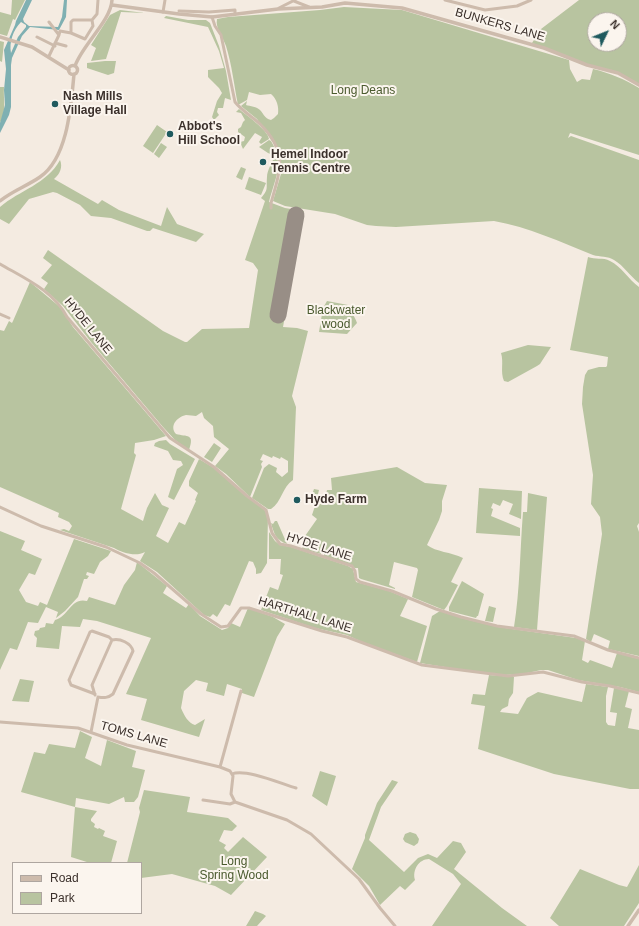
<!DOCTYPE html>
<html>
<head>
<meta charset="utf-8">
<style>
	body { margin:0 }
	#map { position:relative; width:639px; height:926px; overflow:hidden; background:#f4ebe1; font-family:Helvetica,sans-serif }
	canvas { display:block }
	.legend { position:absolute; left:12px; top:862px; width:130px; height:52px; box-sizing:border-box; background:#fbf5ee; border:1px solid #aea6a0; margin:0; padding:5px 7px; list-style:none; font-size:12px; color:#3b302b }
	.legend li { display:flex; align-items:center; gap:8px; height:20px }
	.legend b { width:20px; border:1px solid #aea6a0 }
	.north { position:absolute; left:587px; top:12px; width:40px; height:40px; box-sizing:border-box; background:#fbf5ee; border:1px solid #aea6a0; border-radius:50%; rotate:47deg; font-size:11px; font-weight:700; line-height:16px; text-align:center; color:#3b302b }
	.north::after { content:''; display:block; margin:auto; width:14px; height:18px; background:#1f5a5e; clip-path:polygon(50% 0,100% 100%,50% 72%,0 100%) }
</style>
</head>
<body>
<div id="map">
<canvas width="639" height="926"></canvas>
<ul class="legend">
<li><b style="height:5px;background:#cdbbac"></b>Road</li>
<li><b style="height:11px;background:#b8c4a0"></b>Park</li>
</ul>
<div class="north">N</div>
</div>
<script>
const c = document.querySelector('canvas').getContext('2d');
c.lineJoin = 'round';
function fillPath(path, color) { c.fillStyle = color; c.fill(path, 'evenodd'); }
function strokePath(path, color, width, dash) { c.strokeStyle = color; c.lineWidth = width; c.lineCap = dash ? 'butt' : 'round'; c.setLineDash(dash || []); c.stroke(path); }
function label(font, color, halo, rows, align = 'center') {
  c.font = font + ' Helvetica,sans-serif'; c.lineWidth = 4; c.setLineDash([]); c.textBaseline = 'middle'; c.strokeStyle = halo; c.fillStyle = color; for (const [text, x, y, turn = 0] of rows) {
    c.save(); c.translate(x, y); c.rotate((+turn || 0) * Math.PI / 180); c.textAlign = isNaN(turn) ? turn : align; if (halo) c.strokeText(text, 0, 0); c.fillText(text, 0, 0); c.restore();
  }
}
const green = new Path2D(`
	M12,0H25L15,20L13,19L7,36L0,34V12L11,15Z
	M579,0H639V85L618,73L585,64L532,43L541,29ZM595,20H619V44H595Z
	M344,7L402,10L569,60L570,69L577,82L582,79L590,80L593,69C610,73 624,79 639,88V155L570,133L568,138L571,136L639,160V283C631,277 623,265 614,260C608,256 600,257 593,255C560,242 529,227 494,221L396,227L376,226L367,225L335,214L285,206L273,201L283,167L281,169H280L278,150L257,119L241,106L247,101L246,105C250,106 257,107 260,110C264,114 264,118 271,120L274,118L278,114C279,107 277,99 271,94L260,95L249,92L247,100L238,105C234,85 232,65 226,46C223,37 215,28 217,19L228,17L320,10Z
	M120,10L145,13L121,12L106,59L91,61L96,48L91,45L110,15Z
	M166,16L188,20H206L210,23L219,46L226,71L231,100L225,98L223,108H218L217,112L219,115L214,120L212,117L217,101L222,93L219,88L208,77V70L224,68L219,51L208,27L164,18Z
	M0,41L4,42L2,62L0,61Z
	M105,61H116L114,73L108,75L87,68V63Z
	M0,87H4C3,101 7,109 0,123Z
	M239,109C246,115 268,130 269,139L261,144L259,142L262,137L255,133L243,149L240,142L244,141L245,137L238,132V129L241,127L243,122L245,120L241,113L236,112Z
	M157,125L167,132L153,153L143,146Z
	M269,140L271,141C285,164 275,178 269,202L285,208L304,211L283,327L297,328L308,331L292,396L296,407L293,480C282,487 282,502 271,509H268L252,498L264,468L269,464L277,468L276,472L282,477L288,472V461L281,457L280,459L273,456L272,458L263,454L260,460L263,461L261,464L262,467L250,497L226,474L215,466L229,449L214,437L213,426L204,418L202,412L196,416C193,416 190,415 186,415C177,417 169,426 176,434C187,437 195,433 189,450L175,440L163,427L91,342L63,306L44,289L48,283L41,278L52,265L43,258L48,250L163,331L185,342H187L202,329L249,328L258,270L253,263L245,260L265,201L261,198C269,189 266,189 267,177C267,171 272,162 275,156L268,153L259,147Z
	M161,143L167,147L159,158L154,154Z
	M60,160C63,167 60,174 54,179L98,204L102,200L119,210L161,226L167,207L177,224L204,234L196,242L153,228L150,231H147L111,218L91,216L80,205L57,193L53,192L29,199L9,224L0,219V207C20,190 47,184 60,160Z
	M241,167L246,169L242,180L236,177Z
	M249,177L266,183L261,195L245,189Z
	M588,257C595,260 603,257 610,261C621,266 629,280 639,287V523L637,526L639,532V656L608,649L610,641L594,634L591,642L586,639L602,534L600,517L591,504L593,475L582,404L583,387L585,375L588,370L599,367H606L607,366L608,357L570,350Z
	M30,282L60,307L73,327L166,436L154,440L135,443L134,453L136,455L121,509L143,521L147,508L155,493L162,505L169,508L156,536L168,543L179,522L185,525L196,501L195,500L198,493L189,486V481L199,459L214,468L264,509L268,516L267,563L261,573L256,574V569L253,562L249,561L230,606L225,604L217,617L213,614L210,617L204,615L157,572L140,561L145,552C136,557 123,553 114,548L60,530L64,529L69,531L72,526L69,522L58,517L59,513L0,487V330L4,331L9,321L12,323L13,321Z
	M327,301L348,305C349,310 355,316 357,323L347,334L319,332L323,308Z
	M528,345L551,347L540,364L537,366L508,382L504,381C500,372 504,362 501,353Z
	M166,440L170,444L195,459L174,500L168,497L177,469L183,465L181,461L173,460L168,451L154,446L155,443L159,441Z
	M214,443L221,448L212,462L204,457Z
	M397,467L425,483L447,485L442,501V511L439,520L427,545C436,552 451,552 463,558L451,582L458,585L447,606L444,610L412,597L418,570L417,568L394,562L389,585L395,588V589L361,579L359,578L358,568H355L324,556V551H322L321,554L302,549L305,536L317,519L312,515L316,503L324,504L327,490H332L331,478Z
	M479,488L522,491L521,519L509,514L513,504L503,500L500,506L493,503L491,508L493,509L491,516L520,528V536L476,533Z
	M314,489L319,490L316,502L310,500Z
	M528,493L547,497L537,630L514,627C520,590 520,550 523,512H527Z
	M275,521H277L287,544C276,540 274,534 271,523L273,524Z
	M0,531L25,541L21,550L42,559L35,575L29,573L19,590L26,602L38,606L40,602L47,605L74,539L111,551L108,556L100,562L94,574L87,572L86,575L89,576L87,579H84L78,597L65,611L56,618L58,612L46,607L38,623L28,622L17,650L10,648L0,670Z
	M269,532L275,541L280,545L291,547L348,566L353,569L356,582L389,591L408,599L400,616L427,626L417,662L362,642L347,635L315,628L261,610L270,587L278,590L283,575L280,574L281,559H269Z
	M137,562L167,586L163,593L186,608L189,604L200,616L222,630L228,628L231,623L240,627L248,608L273,617L285,624L277,637L254,697L242,693V689L227,684L224,696L206,691L208,683L196,680L184,691L181,708C184,715 188,723 195,725L205,719L199,737L141,720L147,699L126,694L151,638L97,621L83,619L80,627L62,626L59,649L36,647L37,638L34,635L35,631L39,630L40,628L45,627L46,623L53,624L55,620C69,616 71,597 87,601L89,597L115,605L124,585L135,570Z
	M462,581L484,594L478,616H477L476,618L449,611V607Z
	M489,606L496,608L493,622L485,621Z
	M440,611L465,619L498,627L576,638L585,641L582,660L588,663L590,660L612,668L617,653L639,659V692L620,687L578,680L548,670H541L523,674L504,675L451,668L420,663L432,616Z
	M489,675L514,677L513,693L509,699L508,706L502,709L500,712L518,714L527,698L538,692L582,702L586,684L608,687L606,696V722L608,725L615,726L617,713L610,712L614,688L629,691L625,707L632,709L628,728L639,730V789H630L554,774L478,749L485,706L471,704L473,694L485,695Z
	M20,679L34,681L29,702L12,701Z
	M80,731L92,737L85,758L101,766L107,740L136,751L132,767L145,770L138,797L134,802H125L124,797L109,804L76,798L75,807L97,811L91,819V821L95,824L94,827L98,829L99,828L105,831L103,836L117,841L111,863H90L71,857L75,807L21,792L34,752L45,754L49,744L75,748Z
	M320,771L336,776L327,806L312,796Z
	M392,780L398,782L381,807L369,840L404,872L418,858L428,854L437,858L453,841L461,843L466,852L454,869L502,908L527,926H432L461,884L453,874L429,859C419,859 412,870 415,880L405,890L400,886L380,905L369,886L352,869L365,838V835L377,803Z
	M144,790L190,797L187,812L228,818L237,826L232,831L224,830L219,841L226,845L224,848L228,852L243,837L267,857L231,895L215,886L172,874L141,878V863H127L139,816L140,812L139,808Z
	M410,832L416,834L419,839L418,843L414,846L405,842L403,839L405,834Z
	M639,865V903L624,926H559L550,918L580,869L619,885L627,887Z
	M255,911L263,914L266,916L257,926H246Z`);
const water = new Path2D(`
	M26,0H32L23,19L24,22L29,26L58,27L62,17L64,0H67L66,17L59,30L30,27L22,36L12,58L11,65V107L9,115L0,133V123L5,105L4,90L6,69L4,50L15,25L16,21ZM21,22L26,25V27L18,37L11,53C9,42 13,30 21,22Z`);
const runway = new Path2D(`
	M278,315L296,215`);
const minor = new Path2D(`
	M445,0L485,10L517,6L531,0
	M294,1L309,7
	M279,8L295,0
	M179,11L209,12L235,10V14
	M163,12L165,0
	M212,17L215,26L221,35L235,102C242,111 253,117 261,125C288,152 280,171 271,203V208
	M71,33V22L73,20H92L97,14L98,0
	M59,35L60,31L71,33L85,39L93,26L92,20
	M37,37L55,46
	M55,43L66,46
	M49,56L59,35L49,22
	M0,264C24,278 54,291 67,317L170,438L214,467L247,496L266,510L272,533L280,544L291,546L352,566L355,571L356,579L360,582L392,591L436,609L461,617L497,626L574,636L608,650L639,658
	M0,314L9,318
	M0,507L41,526L106,547L140,563L154,573L201,614L221,627L228,626L241,608H249L322,631L347,637L422,665L508,676L543,672L582,682L610,686L639,693
	M95,694L71,685L69,680L90,632L92,631L109,637L112,640C120,638 131,643 133,651L113,694C108,698 104,698 98,697
	M95,695L92,685L112,640
	M0,722L78,728L127,745L220,767L230,771L233,776L231,794L235,802L287,820L311,834L359,879L380,908L395,926
	M91,732L98,697
	M220,767L241,691
	M232,774C245,768 282,784 296,788
	M203,800L230,804L235,802`);
const tertiary = new Path2D(`
	M112,5L179,14L212,17L278,9L322,7L345,3L402,8L544,48L587,65L618,73L639,85
	M0,37L32,47L69,70
	M68.5 70a4.5 4.5 0 1 1 9 0a4.5 4.5 0 1 1-9 0Z
	M75,66C82,45 111,21 112,0
	M0,201C12,191 27,186 40,177C68,158 71,105 74,74
	M628,926L639,910`);
const markers = [
	[55,104,4,"#1f5a5e"],
	[170,134,4,"#1f5a5e"],
	[263,162,4,"#1f5a5e"],
	[297,500,4,"#1f5a5e"]
];
const streetNames = [
	["BUNKERS LANE",500,25,16],
	["HYDE LANE",88,326,51],
	["HYDE LANE",319,547,18],
	["HARTHALL LANE",305,615,17],
	["TOMS LANE",134,735,16]
];
const parkNames = [
	["Long Deans",363,91],
	["Blackwater",336,311],
	["wood",336,325],
	["Long",234,862],
	["Spring Wood",234,876]
];
const poiNames = [
	["Nash Mills",63,97],
	["Village Hall",63,111],
	["Abbot's",178,127],
	["Hill School",178,141],
	["Hemel Indoor",271,155],
	["Tennis Centre",271,169],
	["Hyde Farm",305,500]
];
fillPath(green, '#b8c4a0');
fillPath(water, '#7fb0b2');
strokePath(runway, '#988e86', 17);
strokePath(minor, '#cdbbac', 3);
strokePath(tertiary, '#cdbbac', 3.5);
for (const [x, y, r, color] of markers) { const dot = new Path2D(); dot.arc(x, y, r, 0, 2 * Math.PI); c.fillStyle = color; c.fill(dot); strokePath(dot, '#fbf5ee', 1.5); }
label('12px', '#3b302b', '#fbf5ee', streetNames);
label('12px', '#4a5a2e', '#fbf5ee', parkNames);
label('bold 12px', '#3b302b', '#fbf5ee', poiNames, 'left');
</script>
</body>
</html>
